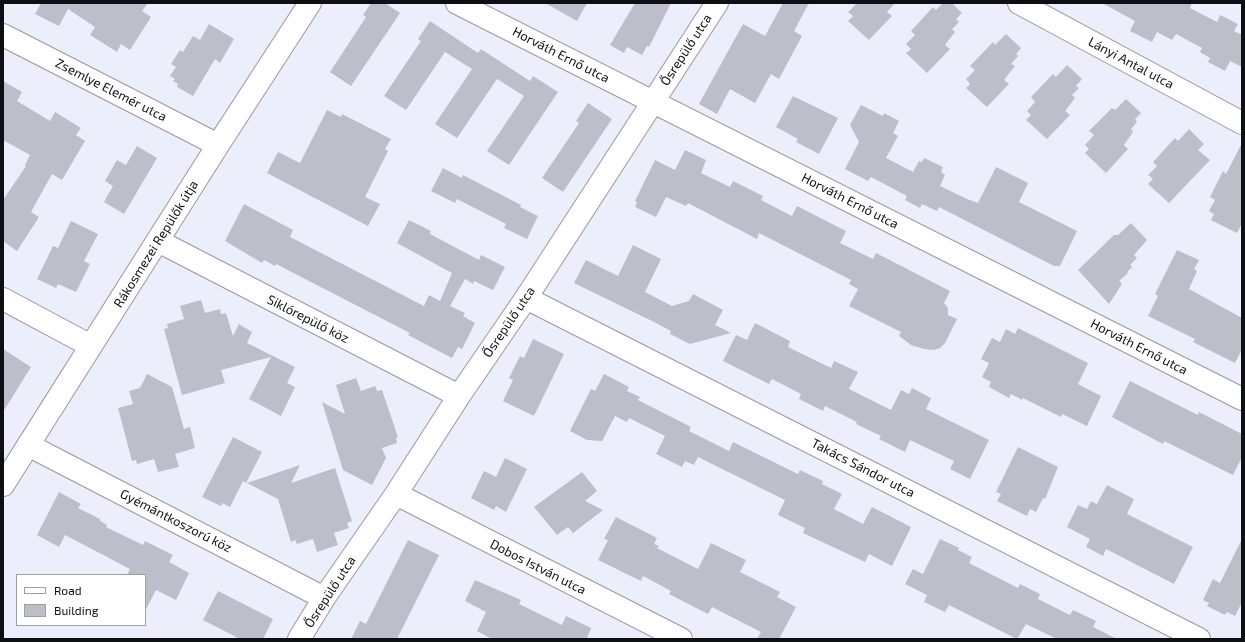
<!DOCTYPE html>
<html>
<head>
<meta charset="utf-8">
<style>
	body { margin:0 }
	#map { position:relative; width:1245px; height:642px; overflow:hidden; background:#eceffb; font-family:"Exo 2",sans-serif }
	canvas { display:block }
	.frame { position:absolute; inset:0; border:4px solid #0e0f12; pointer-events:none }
	.legend { position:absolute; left:16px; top:574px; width:130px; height:52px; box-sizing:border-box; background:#fff; border:1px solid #9f9fa0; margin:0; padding:5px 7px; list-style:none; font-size:12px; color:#0e0f12 }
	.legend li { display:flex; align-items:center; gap:8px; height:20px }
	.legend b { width:20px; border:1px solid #9f9fa0 }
</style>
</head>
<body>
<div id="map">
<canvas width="1245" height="642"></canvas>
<div class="frame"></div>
<ul class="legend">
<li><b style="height:5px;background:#fff"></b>Road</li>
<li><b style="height:11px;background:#bcbfca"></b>Building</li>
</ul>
</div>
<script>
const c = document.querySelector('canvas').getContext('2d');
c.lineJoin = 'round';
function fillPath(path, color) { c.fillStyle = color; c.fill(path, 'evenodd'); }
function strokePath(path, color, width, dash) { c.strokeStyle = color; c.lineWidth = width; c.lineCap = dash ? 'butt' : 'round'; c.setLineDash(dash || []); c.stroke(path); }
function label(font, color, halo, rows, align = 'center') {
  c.font = font + ' "Exo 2",sans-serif'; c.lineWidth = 4; c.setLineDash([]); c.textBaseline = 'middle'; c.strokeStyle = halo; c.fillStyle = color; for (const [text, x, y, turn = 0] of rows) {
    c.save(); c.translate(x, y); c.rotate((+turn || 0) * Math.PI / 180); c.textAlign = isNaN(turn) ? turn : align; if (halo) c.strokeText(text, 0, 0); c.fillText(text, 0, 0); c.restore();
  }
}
const building = new Path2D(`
	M41,3H148L142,11L151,17L130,50L121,44L117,52L90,35L95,27L68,9L59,26L35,14Z
	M371,3H385L400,13L351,86L330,72L366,17L363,15Z
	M545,3H587L577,21Z
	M635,3H671L649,47L647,46L642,55L627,47L624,53L610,45Z
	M783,3H809L794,31L802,36L779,79L771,74L755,103L730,89L717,114L699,104L743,24L765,36Z
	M857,3H895L887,12L892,16L869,40L848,21L853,16L848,12Z
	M943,3H952L962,13L956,19L959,22L952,29L955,32L945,45L950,49L927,73L906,53L911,49L906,44L915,35L911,31L933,7L936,10Z
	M1102,3H1192L1190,8L1217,22L1220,15L1238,24L1234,31L1242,35V67L1230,61L1225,71L1208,62L1210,58L1200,52L1202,48L1176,34L1172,40L1157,32L1152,42L1130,31L1135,21Z
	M430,21L478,53L481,49L530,81L533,76L558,92L509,165L487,151L524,96L497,79L457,138L435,124L472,69L445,52L406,110L384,96L421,41L418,39Z
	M209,24L234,39L220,63L215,59L193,96L177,87L178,84L173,81L175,79L170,76L176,67L171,64L180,50L183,52L193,36L200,40Z
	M1006,34L1021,48L1016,54L1018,56L1011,64L1015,66L1004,80L1009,84L987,107L966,88L970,84L966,79L975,70L970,66L993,42L995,45Z
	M1067,65L1082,79L1076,86L1079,88L1072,95L1075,98L1065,111L1070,115L1047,139L1026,120L1031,115L1027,111L1035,102L1031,97L1053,74L1056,77Z
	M3,81L22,92L17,101L50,121L55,112L81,128L76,135L85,141L62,180L52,174L31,212L39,217L17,251L3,241V200L26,166L25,165L30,155L3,140Z
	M793,96L838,118L819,154L796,142L798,139L776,127Z
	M1126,99L1141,113L1135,119L1137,122L1131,129L1133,132L1124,145L1128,149L1106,173L1085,153L1089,149L1085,145L1094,135L1089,131L1112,108L1115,110Z
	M588,103L612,119L563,192L542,178L579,123L576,121Z
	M861,105L883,116L884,113L899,121L893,133L898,136L886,158L913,172L919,161L922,162L924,158L943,167L941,172L945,175L940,186L967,199L978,203L996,167L1028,183L1019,202L1077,231L1060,266H1054L939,207L937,211L922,204L920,208L905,200L907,196L871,177L868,181L845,169L859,142L850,125Z
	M327,110L341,117L342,114L391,139L385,149L388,151L365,197L380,204L368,226L267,173L278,152L300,163Z
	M1189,129L1204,144L1198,150L1210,160L1169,203L1148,184L1153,179L1148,175L1157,166L1153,162L1175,138L1178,141Z
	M1242,143V223L1237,233L1211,220L1214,214L1209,211L1215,200L1210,197L1223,171L1226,174Z
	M137,146L157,158L124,214L104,202L113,186L105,181L117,160L126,165Z
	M685,150L706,160L701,173L730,187L733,181L763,196L761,200L792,216L797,206L846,231L840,243L873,259L876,253L950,291L944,303L948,308V315L957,319L945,343L940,348L934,350L924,349L911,345L899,336L901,332L849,306L858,289L849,284L851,280L759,233L757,239L688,203L686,206L666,197L656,217L635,207L637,202L635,201L655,160L675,170Z
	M443,168L462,178L463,175L521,205L520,207L538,216L527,239L504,228L506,224L457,199L455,203L431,191Z
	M244,204L293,230L290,237L424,306L429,295L440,301L452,273L397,243L409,220L431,231L430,234L479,260L481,255L505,267L493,290L474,281L473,284L465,279L450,306L465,313L463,316L475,323L462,349L458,347L452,358L408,335L410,333L276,264L275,266L264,260L262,263L225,241Z
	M71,221L98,234L84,261L90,264L76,292L58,284L56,288L37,279L53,246L58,248Z
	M1131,223L1147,240L1134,255L1137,258L1130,265L1132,267L1127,272L1128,273L1119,281L1122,284L1109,304L1078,270L1114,235H1118Z
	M633,245L661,259L645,292L672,306L689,301L693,294L723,310L715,325L731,333L690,344L670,334L671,331L654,322L574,283L586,260L618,276Z
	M1177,250L1199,260L1194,269L1197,271L1189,289L1242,318V349L1235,363L1193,342L1195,339L1148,316L1158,296L1155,294Z
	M201,300L205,313L220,309L221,314L226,313L233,336L239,324L252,332L247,343L295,367L287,383L295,387L281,416L249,399L271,357L221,370L225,383L182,395L164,329L168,328L167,324L184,319L180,306Z
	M755,323L790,341L788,347L831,368L834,361L858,372L849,389L891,410L901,390L909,394L912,388L931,398L926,409L989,440L970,479L950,469L954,461L910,440L905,452L879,439L881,436L856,424L857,422L825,406L823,411L799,399L801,394L772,379L769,384L723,361L736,335L747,340Z
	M1018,328L1088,363L1078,384L1101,396L1087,426L1062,414L1061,417L1023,398L1022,400L1011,394L1009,398L989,387L991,382L982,377L989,363L981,359L992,338L1000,342L1006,329L1015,334Z
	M533,339L564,354L534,416L503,401L513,380L509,378L520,356L524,358Z
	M3,349L31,367L3,412Z
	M147,374L172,387L184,429L190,427L195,448L175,454L179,467L158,472L154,459L137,464L136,460L132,461L118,408L133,404L129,391L140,388Z
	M604,374L629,387L627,391L640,397L638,400L691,427L689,431L729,451L733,442L798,474L800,470L823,481L822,484L842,494L834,509L863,524L872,507L911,527L892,566L869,554L865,562L803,533L805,528L778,515L785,500L698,457L694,465L685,461L682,467L656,454L665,436L629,418L627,422L615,416L602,441L587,440L570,431L591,389L595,391Z
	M356,378L361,391L375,386L377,391L382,390L398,437L396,438L397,443L382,448L386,458L372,485L343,470L322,402L345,414L336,385Z
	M1130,381L1198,415L1199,412L1242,434V457L1233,475L1164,441L1163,444L1112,417Z
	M233,437L262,452L246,483L243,481L230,507L222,503L221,506L202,497Z
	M1018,447L1058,467L1045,499L1043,498L1036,512L1030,509L1027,516L997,501L1001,494L996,492Z
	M505,458L527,469L506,512L496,506L494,510L471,498L484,471L496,477Z
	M300,465L291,483L335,468L352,521L347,523L349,528L334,533L338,545L317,552L313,539L297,544L295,540L291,542L278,499L247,483Z
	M582,472L597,491L585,501L603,510L573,533L568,527L557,535L534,507Z
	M1107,485L1134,499L1127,514L1193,547L1174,584L1106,549L1103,556L1086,547L1090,539L1067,527L1078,505L1087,509L1091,501L1097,504Z
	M59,492L81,504L78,508L100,519V521L107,525L106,527L143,545L145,541L173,555L169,562L189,573L176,600L156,590L145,611V575H127L130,569L65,535L59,547L37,535Z
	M616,517L657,538L654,544L659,546L657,548L698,569L711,543L746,560L740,572L780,592L777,597L796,607L779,639H757L761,632L712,607L708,614L669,594L671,591L643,576L641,581L598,560L608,540L604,539Z
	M940,539L959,548L958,550L972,557L969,563L1018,588L1020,584L1040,594L1038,599L1070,615L1073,610L1096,621L1093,627L1117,639H1057L1026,624L1017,639L949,605L945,612L924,602L927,595L905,584L913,569L923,574Z
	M1242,539V602L1235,616L1227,612L1225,615L1207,606L1209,603L1203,600L1213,579L1220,583Z
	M408,540L439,555L397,639H351L360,621L366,624Z
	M475,580L521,600L519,604L562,625L566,616L591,628L587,638L590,639H492L477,631L486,612L465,601Z
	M218,591L273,619L263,639H240L203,620Z`);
const minor = new Path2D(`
	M457,3L1242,399
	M1019,3L1242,123
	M3,35L218,145
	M158,241L459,396
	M526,298L1199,639
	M3,299L91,346
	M28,445L324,598
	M3,485L218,145L310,3
	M396,494L681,639
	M299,639L324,598L396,494L459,396L526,298L717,3`);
const streetNames = [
	["Ősrepülő utca",686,50,-57],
	["Horváth Ernő utca",561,55,27],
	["Lányi Antal utca",1131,63,28],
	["Zsemlye Elemér utca",111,90,27],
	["Horváth Ernő utca",850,201,27],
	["Rákosmezei Repülők útja",156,244,-58],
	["Siklórepülő köz",308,319,27],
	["Ősrepülő utca",509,322,-56],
	["Horváth Ernő utca",1139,347,27],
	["Takács Sándor utca",863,468,27],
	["Gyémántkoszorú köz",176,521,27],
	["Dobos István utca",538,567,27],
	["Ősrepülő utca",330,592,-57]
];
fillPath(building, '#bcbfca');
strokePath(minor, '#9698a2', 24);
strokePath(minor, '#fff', 22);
label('13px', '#0e0f12', '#fff', streetNames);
</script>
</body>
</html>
